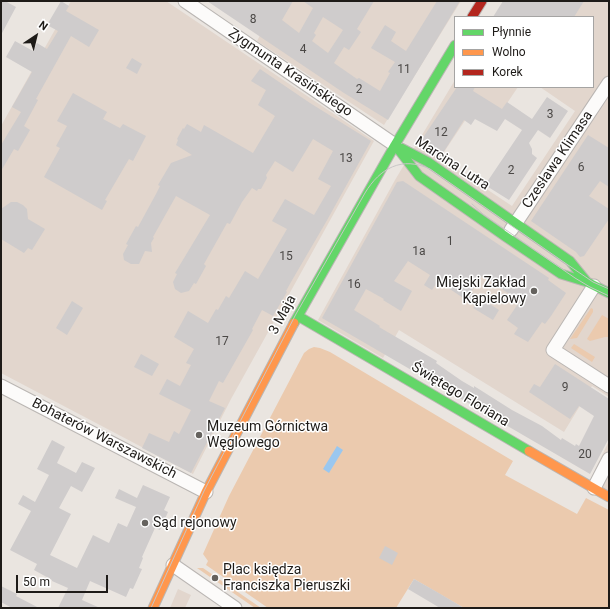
<!DOCTYPE html>
<html>
<head>
<meta charset="utf-8">
<style>
	body { margin:0 }
	#map { position:relative; width:610px; height:609px; overflow:hidden; background:#eae5e0; font-family:Roboto,sans-serif }
	canvas { display:block }
	.frame { position:absolute; inset:0; border:2px solid #1e1b18; pointer-events:none }
	.legend { position:absolute; left:454px; top:16px; width:140px; height:72px; box-sizing:border-box; background:#fff; border:1px solid #a5a4a3; margin:0; padding:5px 7px; list-style:none; font-size:12px; color:#1e1b18 }
	.legend li { display:flex; align-items:center; gap:8px; height:20px }
	.legend b { width:20px; border:1px solid #a5a4a3 }
	.north { position:absolute; left:16px; top:16px; width:40px; height:40px; -webkit-text-stroke:3px #fff; paint-order:stroke; rotate:35deg; font-size:11px; font-weight:700; line-height:16px; text-align:center; color:#1e1b18 }
	.north::after { content:''; display:block; margin:auto; width:14px; height:18px; background:#1e1b18; clip-path:polygon(50% 0,100% 100%,50% 72%,0 100%) }
	.scale { position:absolute; left:16px; top:575px; width:92px; height:18px; box-sizing:border-box; border:2px solid #1e1b18; border-top:0; padding-left:5px; font-size:12px; line-height:14px; white-space:nowrap; color:#1e1b18; -webkit-text-stroke:3px #fff; paint-order:stroke }
</style>
</head>
<body>
<div id="map">
<canvas width="610" height="609"></canvas>
<div class="frame"></div>
<ul class="legend">
<li><b style="height:5px;background:#63d668"></b>Płynnie</li>
<li><b style="height:5px;background:#ff974d"></b>Wolno</li>
<li><b style="height:5px;background:#b3261e"></b>Korek</li>
</ul>
<div class="north">N</div>
<div class="scale">50 m</div>
</div>
<script>
const c = document.querySelector('canvas').getContext('2d');
c.lineJoin = 'round';
function fillPath(path, color) { c.fillStyle = color; c.fill(path, 'evenodd'); }
function strokePath(path, color, width, dash) { c.strokeStyle = color; c.lineWidth = width; c.lineCap = dash ? 'butt' : 'round'; c.setLineDash(dash || []); c.stroke(path); }
function label(font, color, halo, rows, align = 'center') {
  c.font = font + ' Roboto,sans-serif'; c.lineWidth = 3; c.setLineDash([]); c.textBaseline = 'middle'; c.strokeStyle = halo; c.fillStyle = color; for (const [text, x, y, turn = 0] of rows) {
    c.save(); c.translate(x, y); c.rotate((+turn || 0) * Math.PI / 180); c.textAlign = isNaN(turn) ? turn : align; if (halo) c.strokeText(text, 0, 0); c.fillText(text, 0, 0); c.restore();
  }
}
const built = new Path2D(`
	M71,1H166L374,141L231,399L193,474L1,373V126Z
	M278,1H461L384,125L257,41Z
	M504,1H609V397L592,386L564,432L399,330L383,358L318,320L395,180L455,80V87H518L495,121L474,107L440,158L512,206L575,111L540,87H593V17H494Z
	M609,441V491L590,480Z
	M178,589L191,595L185,608H170Z`);
const green = new Path2D(`
	M591,308L593,309V312L577,338L570,339Z
	M602,315L609,319V337H605L590,341L587,339Z
	M574,344L595,357L592,362L571,348Z
	M314,347L320,348L330,352L513,461L505,475L577,514L586,498L609,510V608H464L414,579L396,608H268L206,565L208,561L203,554L229,496L304,353L309,349Z
	M197,568H203L261,608H255Z`);
const water = new Path2D(`
	M337,446L343,450L329,473L323,469Z`);
const building = new Path2D(`
	M1,1H5L16,7L1,35Z
	M61,1L69,6L66,11L99,30L89,47L71,36L36,99L38,100L24,126L30,130L18,151L14,149L1,171V145L21,112L12,107L32,72L6,57L15,41L33,51L37,43L47,49L58,31L47,25Z
	M207,1H293L282,20L299,33L313,8L303,1H374L357,29L361,32L349,50L344,47L334,63L357,79L359,78L380,91L390,73L388,72L395,62L371,48L385,25L396,32L391,41L406,51L437,1H460L388,120L344,93ZM323,17L343,30L328,53L312,41L316,35L314,33Z
	M503,1H584L574,17H493Z
	M132,58L142,64L137,74L126,68Z
	M260,69L310,103L371,141L326,222L291,282L286,291L287,292L273,316L262,310L252,329L253,330L223,383L219,381L209,401L225,408L191,473L142,448L149,433L169,442L174,431L179,434L191,410L159,394L167,379L180,386L191,365L186,363L194,349L174,337L188,311L208,323L216,309L218,310L226,296L229,298L245,271L258,279L287,229L272,221L285,199L314,215L331,186L318,179L333,151L313,139L293,172L275,161L266,175L267,178L261,189H258L257,191L252,188L242,202L230,224L227,223L204,264L206,266L196,284L194,283L189,291L181,293L175,289L173,282L177,274L175,273L210,215L176,196L153,237L154,238L151,243L152,252L145,251L139,264H131L124,260L123,254L128,245L126,244L136,226L138,227L156,194L160,186L158,185L171,163L192,155L176,145L178,140L177,139L183,128L184,129L187,124L201,132L204,125L253,153L275,116L258,105L266,90L251,81Z
	M457,87H475L473,91L502,109L507,102L532,119L547,97L568,111L550,138L538,130L529,143L532,149V154L537,158L509,200L485,185L522,130L505,119L497,131L475,119L471,125L464,120L441,156L420,142Z
	M73,93L107,112L103,119L120,128L123,124L146,136L133,161L129,159L105,200L107,201L102,210L44,177L60,148L56,146L67,126L57,121Z
	M588,135L609,148V187L600,181L589,196L609,209V219L584,256L580,257L576,252L531,221Z
	M403,181L549,278L548,280L566,293L551,316L545,324L542,322L528,342L514,334L518,328L507,320L520,301L482,276L471,292L499,310L493,320L473,308L475,306L438,281L432,290L424,285L430,275L408,261L394,281L412,291L401,311L383,300L384,299L366,289L354,310L380,326L379,327L437,361L436,363L462,381L474,388V386L512,410L542,426L561,440L562,438L575,446L576,444L579,446L594,416L579,406L570,419L529,392L534,384L540,387L555,364L609,399V438L590,474L322,318L397,182Z
	M11,202H17L23,205L27,209L28,219L45,229L32,250L28,248L24,253L1,239V209Z
	M72,301L83,308L67,335L56,328Z
	M141,354L159,364L152,376L134,367Z
	M52,440L65,447L57,463L76,473L82,462L95,468L82,492L71,486L59,508L71,514L50,555L77,568L93,535L109,543L118,523L127,527L136,507L115,498L119,489L137,498L143,485L170,497L164,510L168,512L160,530L155,528L142,557L143,558L139,568L142,569L133,589L130,588L126,597L90,581L82,600L100,608H58L68,588L52,581V580L34,570L37,564L10,550L31,511L18,504L23,495L35,502L49,475L37,469Z
	M385,546L398,553L392,565L379,558Z
	M414,579L437,592L464,608H440L408,589Z
	M1,586L17,594L16,596L39,608H12L1,602Z`);
const street = new Path2D(`
	M185,1L395,145
	M511,230L609,83
	M594,286L553,350L609,386
	M1,386L206,492
	M594,488L609,459
	M173,565L235,608`);
const fast = new Path2D(`
	M395,145L419,176L506,237L561,274L587,282L609,293
	M401,148L428,162L570,261L587,282
	M298,316L529,451
	M294,323L395,145L455,45`);
const slow = new Path2D(`
	M529,451L609,497
	M153,608L206,492L294,323`);
const jam = new Path2D(`
	M472,17L482,1`);
const tram = new Path2D(`
	M472,204L483,214L575,278L590,287L609,296
	M151,608L204,491L217,466L296,314L365,193C380,168 402,156 430,169L568,265L593,282L609,289`);
const markers = [
	[534,291,4,"#65625e"],
	[199,435,4,"#65625e"],
	[145,523,4,"#65625e"],
	[215,578,4,"#65625e"]
];
const numberNames = [
	["8",253,20],
	["4",303,50],
	["11",404,70],
	["2",359,90],
	["3",550,115],
	["12",441,133],
	["13",346,159],
	["6",581,168],
	["2",511,171],
	["1",450,242],
	["1a",419,252],
	["15",286,257],
	["16",354,285],
	["17",222,342],
	["9",565,388],
	["20",585,455]
];
const streetNames = [
	["Zygmunta Krasińskiego",290,73,34],
	["Czesława Klimasa",558,160,-56],
	["Marcina Lutra",452,164,33],
	["3 Maja",283,315,-62],
	["Świętego Floriana",460,395,31],
	["Bohaterów Warszawskich",104,439,27]
];
const poiNames = [
	["Miejski Zakład",526,283,"right"],
	["Kąpielowy",526,299,"right"],
	["Muzeum Górnictwa",207,427],
	["Węglowego",207,443],
	["Sąd rejonowy",153,523],
	["Plac księdza",223,570],
	["Franciszka Pieruszki",223,586]
];
fillPath(built, '#e2d6cd');
fillPath(green, '#ebcaae');
fillPath(water, '#9ac7ef');
fillPath(building, '#cfcccc');
strokePath(street, '#bab6b3', 15);
strokePath(fast, '#bab6b3', 11);
strokePath(slow, '#bab6b3', 11);
strokePath(jam, '#bab6b3', 11);
strokePath(street, '#fcfbfa', 13);
strokePath(fast, '#63d668', 9);
strokePath(slow, '#ff974d', 9);
strokePath(jam, '#b3261e', 9);
strokePath(tram, '#c8c6c6', 1);
for (const [x, y, r, color] of markers) { const dot = new Path2D(); dot.arc(x, y, r, 0, 2 * Math.PI); c.fillStyle = color; c.fill(dot); strokePath(dot, '#fff', 1.5); }
label('12px', '#4b4846', null, numberNames);
label('14px', '#1e1b18', '#fff', streetNames);
label('14px', '#1e1b18', '#fff', poiNames, 'left');
</script>
</body>
</html>
